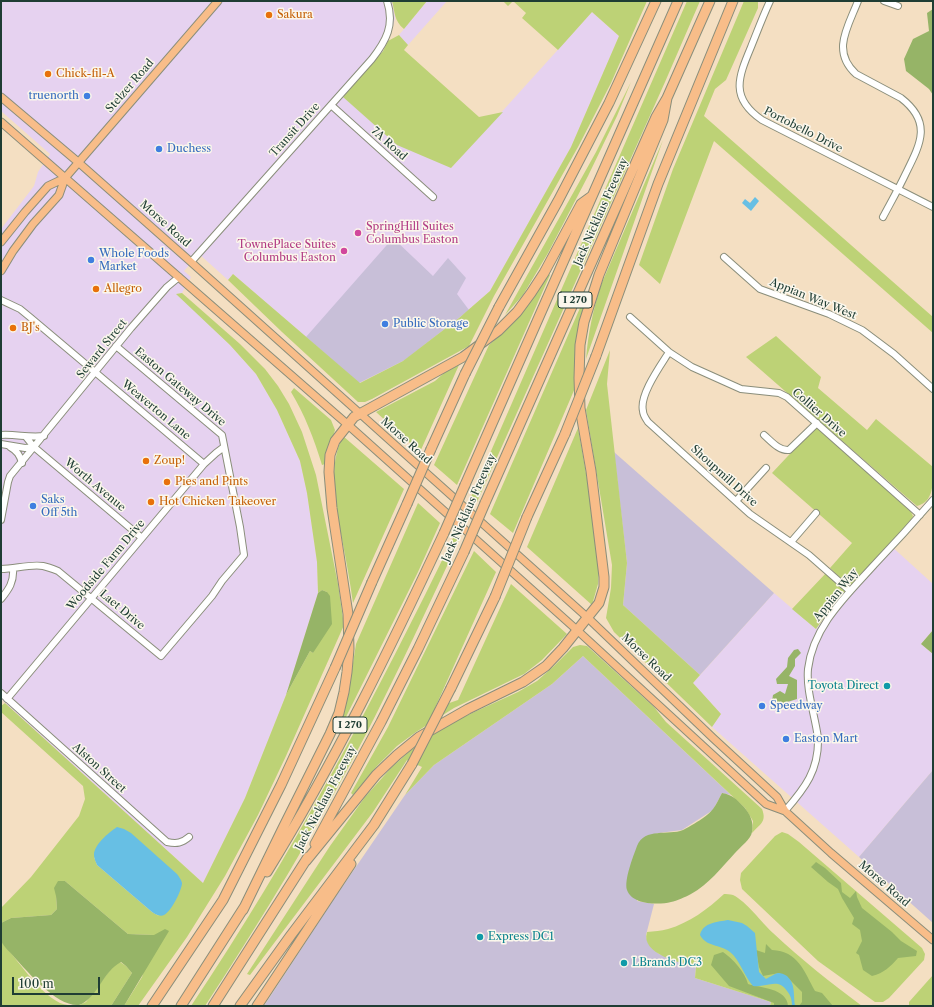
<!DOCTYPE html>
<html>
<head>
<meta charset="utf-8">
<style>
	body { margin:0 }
	#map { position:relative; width:934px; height:1007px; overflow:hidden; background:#f4dfc2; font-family:"Libre Caslon Text",serif }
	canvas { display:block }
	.frame { position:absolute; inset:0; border:2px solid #1f3d34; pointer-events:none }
	.scale { position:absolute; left:12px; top:977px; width:88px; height:18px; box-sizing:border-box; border:2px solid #1f3d34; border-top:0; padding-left:5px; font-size:12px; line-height:14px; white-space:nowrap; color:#1f3d34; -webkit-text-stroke:3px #fbf7ec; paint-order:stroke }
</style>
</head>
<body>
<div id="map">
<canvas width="934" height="1007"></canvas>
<div class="frame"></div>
<div class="scale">100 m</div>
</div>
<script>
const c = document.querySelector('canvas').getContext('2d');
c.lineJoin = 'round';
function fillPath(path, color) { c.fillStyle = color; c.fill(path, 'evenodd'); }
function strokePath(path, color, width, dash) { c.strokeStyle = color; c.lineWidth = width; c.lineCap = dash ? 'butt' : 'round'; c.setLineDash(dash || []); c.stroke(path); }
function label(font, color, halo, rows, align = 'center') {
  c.font = font + ' "Libre Caslon Text",serif'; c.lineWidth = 3; c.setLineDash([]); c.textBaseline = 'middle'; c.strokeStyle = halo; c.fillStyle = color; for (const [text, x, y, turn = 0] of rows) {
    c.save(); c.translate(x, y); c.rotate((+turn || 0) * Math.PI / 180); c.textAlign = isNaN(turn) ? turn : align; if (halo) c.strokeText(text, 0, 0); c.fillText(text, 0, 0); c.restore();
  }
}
const built = new Path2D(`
	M1,1H392L395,18L392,30L383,51L451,168L592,12L619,36L571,147L490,291L459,318L403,361L359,383L233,274L228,280L199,254L184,271L191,277L182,293L177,294L230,345L256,374L277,410L300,461L307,493L317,562L318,593L286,695L245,798L203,883L1,699V229L34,186L38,172L50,154L1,111Z
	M427,1H447L408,45L399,35Z
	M889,544L933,584V630L921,644L933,654V770L859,857L712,727L721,714L693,683L774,593L816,629L828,612Z`);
const industrial = new Path2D(`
	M393,238L433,276L448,258L466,278L457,294L469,310L405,360L359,383L306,337Z
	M614,452L774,593L700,675L623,605L627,563Z
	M583,656L731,795L722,793L713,810L682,830L659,833L647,836L638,845L637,901L654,904L646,935L647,940L652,948L659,954L696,967L695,978L771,1002L770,1006H264L332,902L405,795L434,765L552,684Z
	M933,770V923L859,857Z`);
const green = new Path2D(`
	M392,1H427L404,29C394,21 395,12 392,1Z
	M503,1H647L611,83L578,147L494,296L469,346L372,399L365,402H358L282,332L228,280L233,274L360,383L403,361L459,318L490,291L571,147L619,36L592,12L558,50L522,18L526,13L513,1L508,6Z
	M687,1H700L665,82L477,502L471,497Z
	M744,1H758V8L726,80L715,89L704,116L933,317V333L714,141L660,284L639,265L673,169Z
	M399,35L408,45L404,50L479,117L503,112L451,168L397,145L343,97L383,51L388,41Z
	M631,82L617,116L588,176L548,253L523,295L505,315L596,152Z
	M663,140L586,359C588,333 593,310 601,285Z
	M548,273L550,275L457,485L434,465L489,345L508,328L522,312Z
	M182,293L240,344L265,369L278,386L289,404L302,432L316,475L338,584L344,625L286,756L258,815L225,876L187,937L138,1006H124L142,977L154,935L128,934L65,881L56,896L57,909L51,915L11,918L1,923V908L31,877L79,816L85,799L83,786L1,712V706L5,703L203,883L245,798L286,695L310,651L313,653L327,592L322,590L318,593L317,562L307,493L300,461L277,410L256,374L230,345L176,294ZM94,857L159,916L152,912L97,865Z
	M583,301L586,303C580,331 573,359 575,388L513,533L490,514Z
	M776,336L821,377L818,388L867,430L876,419L933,467C933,483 934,502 917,506L903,494L746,357Z
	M610,350L607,384L627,563L623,605L700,675L693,683L721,714L712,727L614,632L606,618L611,588L612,565L586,410Z
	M459,365L420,452L376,412L435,381L444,373Z
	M294,388L331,420L335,430L325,464L322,465C314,439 305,415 291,392Z
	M816,426L911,512L913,516L911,520L852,585L846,583L830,568L852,543L772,473Z
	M578,428L587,479L599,569L598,584L592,605L527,547Z
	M343,436L404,489L353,603C350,581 346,560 342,539C336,505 327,468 343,436Z
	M418,503L440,523L418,572L340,729L338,728L344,708L350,682L356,644Z
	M455,534L460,538C429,605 398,672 364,738C316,830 262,919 205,1006H191C292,856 376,696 455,534Z
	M474,551L496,572L435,708L458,700L511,584L567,634L542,660L524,674L454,708L416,732L397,746L377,766L353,795L351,793L388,727Z
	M826,573L844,588L846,593L828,612L816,629L792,609Z
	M580,645L587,646L654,707L666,722L762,809C767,822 760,824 752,833L753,821L745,808L583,656L552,684L434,765L405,795L422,767L407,760L373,812L250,975L247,974L330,846L365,797L391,768L410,751L446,725L518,692L537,681L554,666L573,647Z
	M782,832L788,834L799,842L922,948L925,954L924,960L889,998L883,1002H875L818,961L742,889L740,880L741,873L775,836Z
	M724,894C726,894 730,894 733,895C746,901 762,923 773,933C801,959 831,983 862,1006H770L771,1002L695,978L696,967C681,963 640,954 647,932C654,931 661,931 668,929C689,923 708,909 724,894Z
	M1,941C18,960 37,991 60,1003C65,1005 71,1005 75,1006H1Z
	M120,962L126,966L132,973L111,1006H77L86,1002L114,965Z
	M933,975V1006H909V1002Z`);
const forest = new Path2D(`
	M933,9V95L929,89L906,71L904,59L913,39L929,31L927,13Z
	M322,590L327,592L330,596L332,624L313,653L310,651L286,695L318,593Z
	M933,630V654L921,644Z
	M798,649L801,653L795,659V666L789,676L797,680V699L781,704L772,701L773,695L780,691L785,694L788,684H777L776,679L787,667L788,658L794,650Z
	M722,793C733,795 736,799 744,807C750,814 754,822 752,832C751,839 740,847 735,853C722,867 708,885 691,894C685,897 677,901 671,902C659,905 632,905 627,890C624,880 633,857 637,846C645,827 668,836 683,830C691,826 708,816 713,809C717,804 719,798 722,793Z
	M816,862L825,868L841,883L842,892L850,898L856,891L857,897L862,908L892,932L901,941L917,951L916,956L898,958C890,967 884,973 872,976L863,970L859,955L856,953L862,941L860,930L852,924L854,918L842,898L838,889L828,882L811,867Z
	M58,881H65L128,934L154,935L165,929L169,931L124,1006H111L132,973L126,966L121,962C103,971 97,999 79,1005C57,1007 28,972 15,958C11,953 4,947 1,941C0,937 1,928 1,923L11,918L51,915L57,909L56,896L54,888Z
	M766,944L772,950C798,951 804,971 815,991L822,993L833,1006H799L802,1002V992L788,978L779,973L763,976L759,967L756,950L765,953Z
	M723,952C733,959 745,972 748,984C760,988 787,988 788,1006H774V1003L729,986L711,965L714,955Z`);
const water = new Path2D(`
	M755,197L759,201L751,211L742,203L745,199L750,203Z
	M117,827L124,829L131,833L177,874C179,877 181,879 182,883C182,890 171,912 164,915C160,917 155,914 152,912L97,865C96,862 94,859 94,855C94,845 108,833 117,827Z
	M728,920L742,923L747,926L755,933L759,972L766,979C770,977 774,974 778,973C781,973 784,974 787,976C796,984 793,995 795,1006H792C792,1000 791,996 787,991C778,977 766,988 753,986C744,976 740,960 730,952C720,944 706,947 700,935C703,922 718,922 728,920Z`);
const minor = new Path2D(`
	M770,1C763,16 757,32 751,47C738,78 730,98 762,120L933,207
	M858,1C848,27 831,51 856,74L901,98C932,122 921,143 906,173C899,188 891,202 883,217
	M884,1L898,6
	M331,105L433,197
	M724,257L760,289L829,314L862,330L894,354L933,389
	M191,262L372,59C386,41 395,25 387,1
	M1,300L20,309L31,318L204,464
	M630,317L669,352L692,367L741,389L779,393L787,397L920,515
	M669,352C661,365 639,395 643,411C643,415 646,419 648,422L750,514L809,555L850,591
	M1,435C16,434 29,438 44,436
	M764,435C771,441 779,451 789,450L817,423
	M26,437L34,447L142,538
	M1,444L25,448L34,447
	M10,447C17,451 20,455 22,463
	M736,501L766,468
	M1,520L8,482L10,476L131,328L167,287L179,277
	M791,542L816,513
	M1,569C15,569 29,564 43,566C48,567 53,569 58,571L161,656L201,609L212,596L222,581L244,555L240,527L222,435L116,346
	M1,599C9,589 14,582 13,569
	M1,693L167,842C177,844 182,843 189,837
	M7,699L204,464L216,453L224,447
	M785,811C805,788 819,770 818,738C815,715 806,691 808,669C813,626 847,595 874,565C894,544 914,522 933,500`);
const major = new Path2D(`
	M1,97L78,162L191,262L588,618L713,738L777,797L785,811L831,853L933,940
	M1,122L347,424L578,631L766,804L785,811
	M1,242L25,212L48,186L65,178
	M1,271L13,251L33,224L59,195L65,178L218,1`);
const highway = new Path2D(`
	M499,307L558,201L609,103L656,1
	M596,356L658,184L733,1
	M431,449L465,374
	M465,485L678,1
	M485,503L656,117L667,98L710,1
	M527,517L565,434
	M372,582L407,504
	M451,688L495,597
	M315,844L381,722L418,649L464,552
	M306,861L376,775L397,755L419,737L468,709L523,682L546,666L563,648L599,603L604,587V577L591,471L580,408L579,378L580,345L584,322L599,275L663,120L667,98
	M267,872C334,763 390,649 444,533
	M243,910L283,828L330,734L339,713L344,692L347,672L349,649L348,614L332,508L329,472L330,455L335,441L354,417L463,357L498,331L517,312L531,293L544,273L581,204L592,196
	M152,1006L223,900L281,785L335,668
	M181,1006L245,906
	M213,1006L308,857
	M240,1006L291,935L374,825L412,764
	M257,1006L351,864`);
const highwayBridge = new Path2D(`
	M465,374L499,307
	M565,434L596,356
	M407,504L431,449
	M444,533L465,485
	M464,552L485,503
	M495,597L527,517
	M335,668L372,582
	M412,764L451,688`);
const markers = [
	[269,15,4,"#e8710a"],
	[48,74,4,"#e8710a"],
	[87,96,4,"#3f7fe0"],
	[159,149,4,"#3f7fe0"],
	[358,233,4,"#d1479c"],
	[344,251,4,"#d1479c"],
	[91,260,4,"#3f7fe0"],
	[96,289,4,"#e8710a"],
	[385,324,4,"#3f7fe0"],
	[13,328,4,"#e8710a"],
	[146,461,4,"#e8710a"],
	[167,482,4,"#e8710a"],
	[151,502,4,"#e8710a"],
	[33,506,4,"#3f7fe0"],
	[887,686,4,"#0f9aa8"],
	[762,706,4,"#3f7fe0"],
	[786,739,4,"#3f7fe0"],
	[480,937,4,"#0f9aa8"],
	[624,963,4,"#0f9aa8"]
];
const shields = [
	[575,300,34],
	[350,725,34]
];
const shieldNames = [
	["I 270",575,300],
	["I 270",350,725]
];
const foodNames = [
	["Sakura",277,15],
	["Chick-fil-A",56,74],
	["Allegro",104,289],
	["BJ's",21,328],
	["Zoup!",154,461],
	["Pies and Pints",175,482],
	["Hot Chicken Takeover",159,502]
];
const streetNames = [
	["Stelzer Road",130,86,-49],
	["Transit Drive",295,130,-48],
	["Portobello Drive",803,130,27],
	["7A Road",389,144,42],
	["Jack Nicklaus Freeway",601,212,-66],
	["Morse Road",165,224,42],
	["Appian Way West",813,299,22],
	["Seward Street",102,349,-51],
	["Easton Gateway Drive",180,387,40],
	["Weaverton Lane",156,410,40],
	["Collier Drive",819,413,41],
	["Morse Road",406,441,42],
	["Shoupmill Drive",724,476,42],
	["Worth Avenue",95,485,40],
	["Jack Nicklaus Freeway",469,508,-66],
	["Woodside Farm Drive",106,565,-50],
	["Appian Way",836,595,-51],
	["Laet Drive",122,610,40],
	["Morse Road",646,658,44],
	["Alston Street",99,768,42],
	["Jack Nicklaus Freeway",326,798,-62],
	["Morse Road",884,884,41]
];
const shopNames = [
	["truenorth",79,96,"right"],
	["Duchess",167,149],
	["Whole Foods",99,254],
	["Market",99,267],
	["Public Storage",393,324],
	["Saks",41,500],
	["Off 5th",41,513],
	["Speedway",770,706],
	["Easton Mart",794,739]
];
const hotelNames = [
	["SpringHill Suites",366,227],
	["Columbus Easton",366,240],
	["TownePlace Suites",336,245,"right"],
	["Columbus Easton",336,258,"right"]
];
const cultureNames = [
	["Toyota Direct",879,686,"right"],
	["Express DC1",488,937],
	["LBrands DC3",632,963]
];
fillPath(built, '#e6d2f0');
fillPath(industrial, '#c8bfd8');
fillPath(green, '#bdd276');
fillPath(forest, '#96b467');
fillPath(water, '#67bfe4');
strokePath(minor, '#8a8e7b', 8);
strokePath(major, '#8a8e7b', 9);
strokePath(highway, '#8a8e7b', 11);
strokePath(minor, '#fff', 6);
strokePath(major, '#f8bd89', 7);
strokePath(highway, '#f8bd89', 9);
strokePath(highwayBridge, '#8a8e7b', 11, []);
strokePath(highwayBridge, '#f8bd89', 9);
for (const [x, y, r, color] of markers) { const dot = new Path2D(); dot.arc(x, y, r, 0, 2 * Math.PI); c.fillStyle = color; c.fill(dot); strokePath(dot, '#fbf7ec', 1.5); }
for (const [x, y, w] of shields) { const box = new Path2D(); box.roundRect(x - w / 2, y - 8, w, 16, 3); c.fillStyle = '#fbf7ec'; c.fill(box); strokePath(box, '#1f3d34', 1); }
label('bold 10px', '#1f3d34', null, shieldNames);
label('11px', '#c56008', '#fbf7ec', foodNames, 'left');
label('11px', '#1f3d34', '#fbf7ec', streetNames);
label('11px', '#366cbe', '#fbf7ec', shopNames, 'left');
label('11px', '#b23c85', '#fbf7ec', hotelNames, 'left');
label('11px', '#0d838f', '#fbf7ec', cultureNames, 'left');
</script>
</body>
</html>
